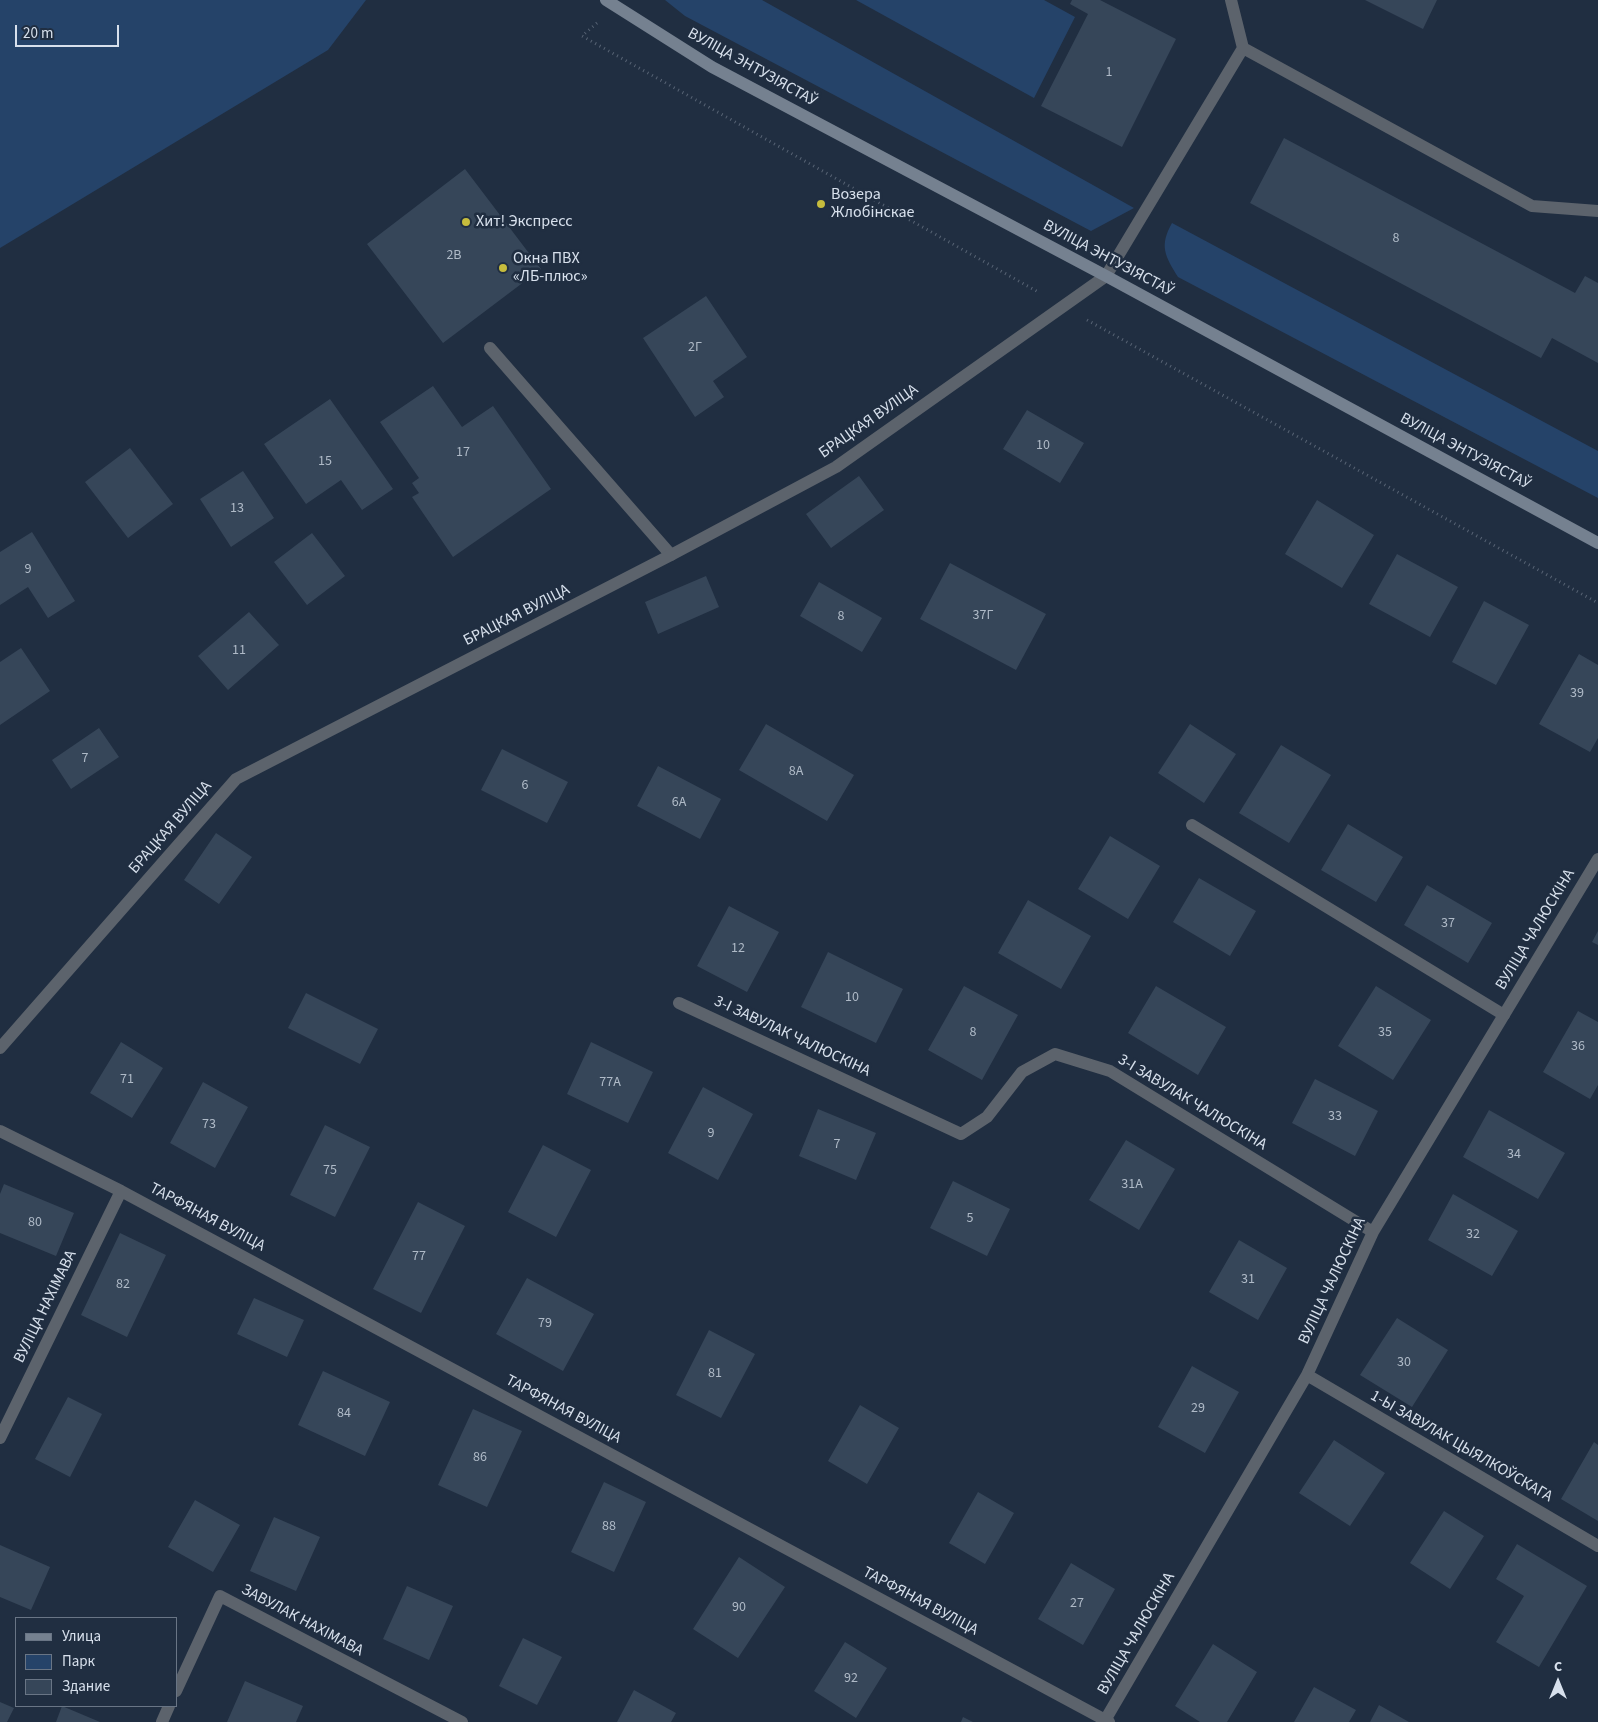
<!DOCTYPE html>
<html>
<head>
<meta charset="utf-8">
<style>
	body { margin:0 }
	#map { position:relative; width:1598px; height:1722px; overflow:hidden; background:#202e41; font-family:"Source Sans 3",sans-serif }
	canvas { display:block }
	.legend { position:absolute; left:15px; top:1617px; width:162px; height:90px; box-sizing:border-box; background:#202e41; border:1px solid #697585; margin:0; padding:6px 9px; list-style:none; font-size:15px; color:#d7e0ec }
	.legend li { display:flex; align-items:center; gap:10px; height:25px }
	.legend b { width:25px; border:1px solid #697585 }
	.north { position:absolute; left:1533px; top:1657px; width:50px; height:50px; -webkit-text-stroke:4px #202e41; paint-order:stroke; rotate:0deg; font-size:14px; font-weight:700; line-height:20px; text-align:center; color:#d7e0ec }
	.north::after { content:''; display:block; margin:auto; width:18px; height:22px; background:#d7e0ec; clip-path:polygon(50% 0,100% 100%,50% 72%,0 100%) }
	.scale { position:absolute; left:15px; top:25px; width:104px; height:22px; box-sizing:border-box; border:2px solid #d7e0ec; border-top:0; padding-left:6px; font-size:15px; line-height:18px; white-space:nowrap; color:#d7e0ec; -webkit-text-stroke:4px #202e41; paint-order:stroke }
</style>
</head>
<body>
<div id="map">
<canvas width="1598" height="1722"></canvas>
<ul class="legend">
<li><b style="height:6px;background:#758190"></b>Улица</li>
<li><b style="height:14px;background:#254369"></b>Парк</li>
<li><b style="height:14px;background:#364659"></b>Здание</li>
</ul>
<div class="north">С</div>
<div class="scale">20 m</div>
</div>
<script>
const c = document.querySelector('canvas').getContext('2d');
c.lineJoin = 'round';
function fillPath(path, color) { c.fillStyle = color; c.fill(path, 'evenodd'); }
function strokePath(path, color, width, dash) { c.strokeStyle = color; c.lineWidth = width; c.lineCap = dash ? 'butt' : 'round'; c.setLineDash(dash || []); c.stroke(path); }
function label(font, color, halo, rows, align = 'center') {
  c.font = font + ' "Source Sans 3",sans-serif'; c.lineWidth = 5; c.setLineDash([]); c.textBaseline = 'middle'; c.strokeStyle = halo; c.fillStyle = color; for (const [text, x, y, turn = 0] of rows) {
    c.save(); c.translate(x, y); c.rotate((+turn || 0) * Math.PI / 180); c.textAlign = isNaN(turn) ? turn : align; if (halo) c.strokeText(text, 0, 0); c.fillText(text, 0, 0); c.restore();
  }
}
const green = new Path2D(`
	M0,0H366L328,50L0,248Z
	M665,0H762L1134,208L1091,231L685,16Z
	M856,0H1044L1075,17L1034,98Z
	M1172,223L1598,451V498L1178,277C1165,256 1159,246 1172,223Z`);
const building = new Path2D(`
	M1072,0H1100L1176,39L1122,147L1041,106L1088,14L1070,4Z
	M1365,0H1437L1423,29Z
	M1284,138L1575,293L1585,276L1598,283V363L1552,338L1541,358L1250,203Z
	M465,169L541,269L443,343L367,244Z
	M706,296L747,357L713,381L724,397L695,417L643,338Z
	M433,386L462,427L493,406L551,489L453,557L412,497L419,493L412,483L419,478L380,422Z
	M330,399L393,489L362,510L341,480L306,504L264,444Z
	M1027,410L1084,443L1060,483L1003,449Z
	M130,448L173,504L128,538L85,482Z
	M243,471L274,518L231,547L200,499Z
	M859,476L884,510L831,548L806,514Z
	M1317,500L1374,535L1342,588L1285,554Z
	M32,532L75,601L48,618L28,587L0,605V552Z
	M312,533L345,576L307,605L274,562Z
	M1397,554L1458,587L1430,637L1369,604Z
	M950,563L1046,614L1016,670L920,619Z
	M706,576L719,607L658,634L645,602Z
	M819,582L882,618L862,652L800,616Z
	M1484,601L1529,625L1496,685L1452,662Z
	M249,612L279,645L228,690L198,656Z
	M21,648L50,691L0,725V662Z
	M1579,654L1598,665V738L1590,752L1539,724Z
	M766,724L854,775L827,821L739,770Z
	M1190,724L1236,754L1204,803L1158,773Z
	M99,728L119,757L71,789L52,760Z
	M1281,745L1331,775L1289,843L1239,813Z
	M502,749L568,782L547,823L481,790Z
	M658,766L721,799L700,839L637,806Z
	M1348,824L1403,857L1376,902L1321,870Z
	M216,833L252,857L219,904L184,880Z
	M1110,836L1160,866L1128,919L1078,889Z
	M1199,878L1256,911L1230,956L1173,922Z
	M1427,885L1492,923L1468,963L1404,925Z
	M1028,900L1091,936L1061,989L998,953Z
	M729,906L779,932L747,992L697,966Z
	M1598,931V945L1592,942Z
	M828,952L903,989L876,1043L801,1007Z
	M964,986L1018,1015L982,1080L928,1050Z
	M1156,986L1226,1027L1198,1075L1128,1033Z
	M1376,986L1431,1020L1393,1080L1338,1046Z
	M306,993L378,1029L360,1064L288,1028Z
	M1578,1011L1598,1022V1085L1590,1099L1543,1072Z
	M121,1042L163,1068L132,1118L90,1093Z
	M591,1042L653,1072L628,1123L567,1094Z
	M1315,1079L1378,1111L1355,1156L1292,1123Z
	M203,1082L248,1107L215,1168L170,1143Z
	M703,1087L753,1114L718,1180L668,1153Z
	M818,1109L876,1133L856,1180L799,1156Z
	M1489,1110L1565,1153L1538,1199L1463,1157Z
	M325,1125L370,1147L335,1217L290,1195Z
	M1126,1140L1175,1169L1139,1230L1089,1200Z
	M543,1145L591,1170L556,1237L508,1212Z
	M953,1181L1010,1209L987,1256L930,1228Z
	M4,1184L74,1213L56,1256L0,1233V1194Z
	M1453,1194L1518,1231L1492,1276L1428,1240Z
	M418,1202L465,1226L421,1313L373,1289Z
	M120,1233L166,1255L127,1337L81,1315Z
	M1239,1240L1287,1268L1258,1320L1209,1292Z
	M527,1278L594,1314L563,1371L496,1334Z
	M254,1298L304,1320L287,1357L237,1334Z
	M1397,1318L1448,1350L1412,1407L1360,1375Z
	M709,1330L755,1354L721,1418L676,1395Z
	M1192,1366L1239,1392L1205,1453L1158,1427Z
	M323,1371L390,1402L365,1456L298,1425Z
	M68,1397L102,1414L70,1477L35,1459Z
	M860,1405L899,1428L867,1484L828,1461Z
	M473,1409L522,1431L487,1507L438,1485Z
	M1334,1440L1385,1473L1350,1526L1299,1493Z
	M1594,1442L1598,1445V1521L1561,1499Z
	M604,1482L646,1502L614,1572L571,1552Z
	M978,1492L1014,1513L985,1564L949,1543Z
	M195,1500L240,1525L213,1572L168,1547Z
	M1444,1511L1484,1536L1450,1589L1410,1563Z
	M274,1517L320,1537L296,1591L250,1571Z
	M1517,1544L1587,1586L1539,1667L1496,1642L1524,1596L1496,1579Z
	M0,1545L50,1567L31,1610L0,1597Z
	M739,1557L785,1587L738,1658L693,1629Z
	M1071,1563L1115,1589L1083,1645L1038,1619Z
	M407,1586L453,1606L429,1660L383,1639Z
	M523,1638L562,1657L537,1705L499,1686Z
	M845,1642L887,1668L856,1718L814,1691Z
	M1213,1644L1257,1672L1227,1722H1200L1175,1706Z
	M245,1681L303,1706L296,1722H227Z
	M1314,1687L1356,1710L1349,1722H1294Z
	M634,1690L676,1713L671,1722H617Z
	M0,1702L14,1708L7,1722H0Z
	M1379,1705L1409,1722H1370Z
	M62,1706L100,1722H56Z
	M963,1717L973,1722H961Z`);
const path = new Path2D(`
	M597,23L582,36L1040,293
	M1087,320L1598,603`);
const lane = new Path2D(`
	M1243,48L1532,206L1598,211
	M1106,276L1243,48L1231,0
	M490,348L671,555
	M1192,825L1504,1015`);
const street = new Path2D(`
	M679,1003L961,1134L987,1117L1022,1072L1055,1054L1110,1071L1373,1232
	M0,1048L236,779L671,555L836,467L1106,276
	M0,1131L121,1191L1109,1722
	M1307,1375L1598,1546
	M0,1438L121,1191
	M176,1691L220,1596L462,1722
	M162,1722L169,1706
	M1104,1722L1307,1375L1373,1232L1598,859`);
const secondary = new Path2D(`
	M606,0L712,67L1106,276L1598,543`);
const markers = [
	[821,204,5,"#c6bc3d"],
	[466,222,5,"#c6bc3d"],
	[503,268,5,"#c6bc3d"]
];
const numberNames = [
	["1",1109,73],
	["8",1396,239],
	["2В",454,256],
	["2Г",695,348],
	["10",1043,446],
	["17",463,453],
	["15",325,462],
	["13",237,509],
	["9",28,570],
	["37Г",983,616],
	["8",841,617],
	["11",239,651],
	["39",1577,694],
	["7",85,759],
	["8А",796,772],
	["6",525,786],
	["6А",679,803],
	["37",1448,924],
	["12",738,949],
	["10",852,998],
	["8",973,1033],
	["35",1385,1033],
	["36",1578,1047],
	["71",127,1080],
	["77А",610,1083],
	["33",1335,1117],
	["73",209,1125],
	["9",711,1134],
	["7",837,1145],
	["34",1514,1155],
	["75",330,1171],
	["31А",1132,1185],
	["5",970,1219],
	["80",35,1223],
	["32",1473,1235],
	["77",419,1257],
	["31",1248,1280],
	["82",123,1285],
	["79",545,1324],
	["30",1404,1363],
	["81",715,1374],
	["29",1198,1409],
	["84",344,1414],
	["86",480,1458],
	["88",609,1527],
	["27",1077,1604],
	["90",739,1608],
	["92",851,1679]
];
const streetNames = [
	["ВУЛІЦА ЭНТУЗІЯСТАЎ",752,68,29],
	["ВУЛІЦА ЭНТУЗІЯСТАЎ",1108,259,28],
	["БРАЦКАЯ ВУЛІЦА",869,422,-35],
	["ВУЛІЦА ЭНТУЗІЯСТАЎ",1465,452,28],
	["БРАЦКАЯ ВУЛІЦА",517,616,-27],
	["БРАЦКАЯ ВУЛІЦА",171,828,-49],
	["ВУЛІЦА ЧАЛЮСКІНА",1536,930,-59],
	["3-І ЗАВУЛАК ЧАЛЮСКІНА",792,1037,25],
	["3-І ЗАВУЛАК ЧАЛЮСКІНА",1192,1103,31],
	["ТАРФЯНАЯ ВУЛІЦА",207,1218,28],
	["ВУЛІЦА ЧАЛЮСКІНА",1333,1281,-65],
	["ВУЛІЦА НАХІМАВА",46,1307,-64],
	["ТАРФЯНАЯ ВУЛІЦА",563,1410,28],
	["1-Ы ЗАВУЛАК ЦЫЯЛКОЎСКАГА",1461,1447,30],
	["ТАРФЯНАЯ ВУЛІЦА",920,1602,28],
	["ЗАВУЛАК НАХІМАВА",302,1621,28],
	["ВУЛІЦА ЧАЛЮСКІНА",1137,1634,-60]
];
const poiNames = [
	["Возера",831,195],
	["Жлобінскае",831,213],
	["Хит! Экспресс",476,222],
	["Окна ПВХ",513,259],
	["«ЛБ-плюс»",513,277]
];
fillPath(green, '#254369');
fillPath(building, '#364659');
strokePath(path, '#586475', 3, [1, 4]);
strokePath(lane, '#5c636c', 12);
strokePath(street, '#5c636c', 12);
strokePath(secondary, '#758190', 12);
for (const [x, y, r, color] of markers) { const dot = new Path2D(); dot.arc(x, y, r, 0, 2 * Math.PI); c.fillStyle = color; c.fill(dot); strokePath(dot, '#202e41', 2); }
label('14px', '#afbac7', null, numberNames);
label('16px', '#d7e0ec', '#202e41', streetNames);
label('16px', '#d7e0ec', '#202e41', poiNames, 'left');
</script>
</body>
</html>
